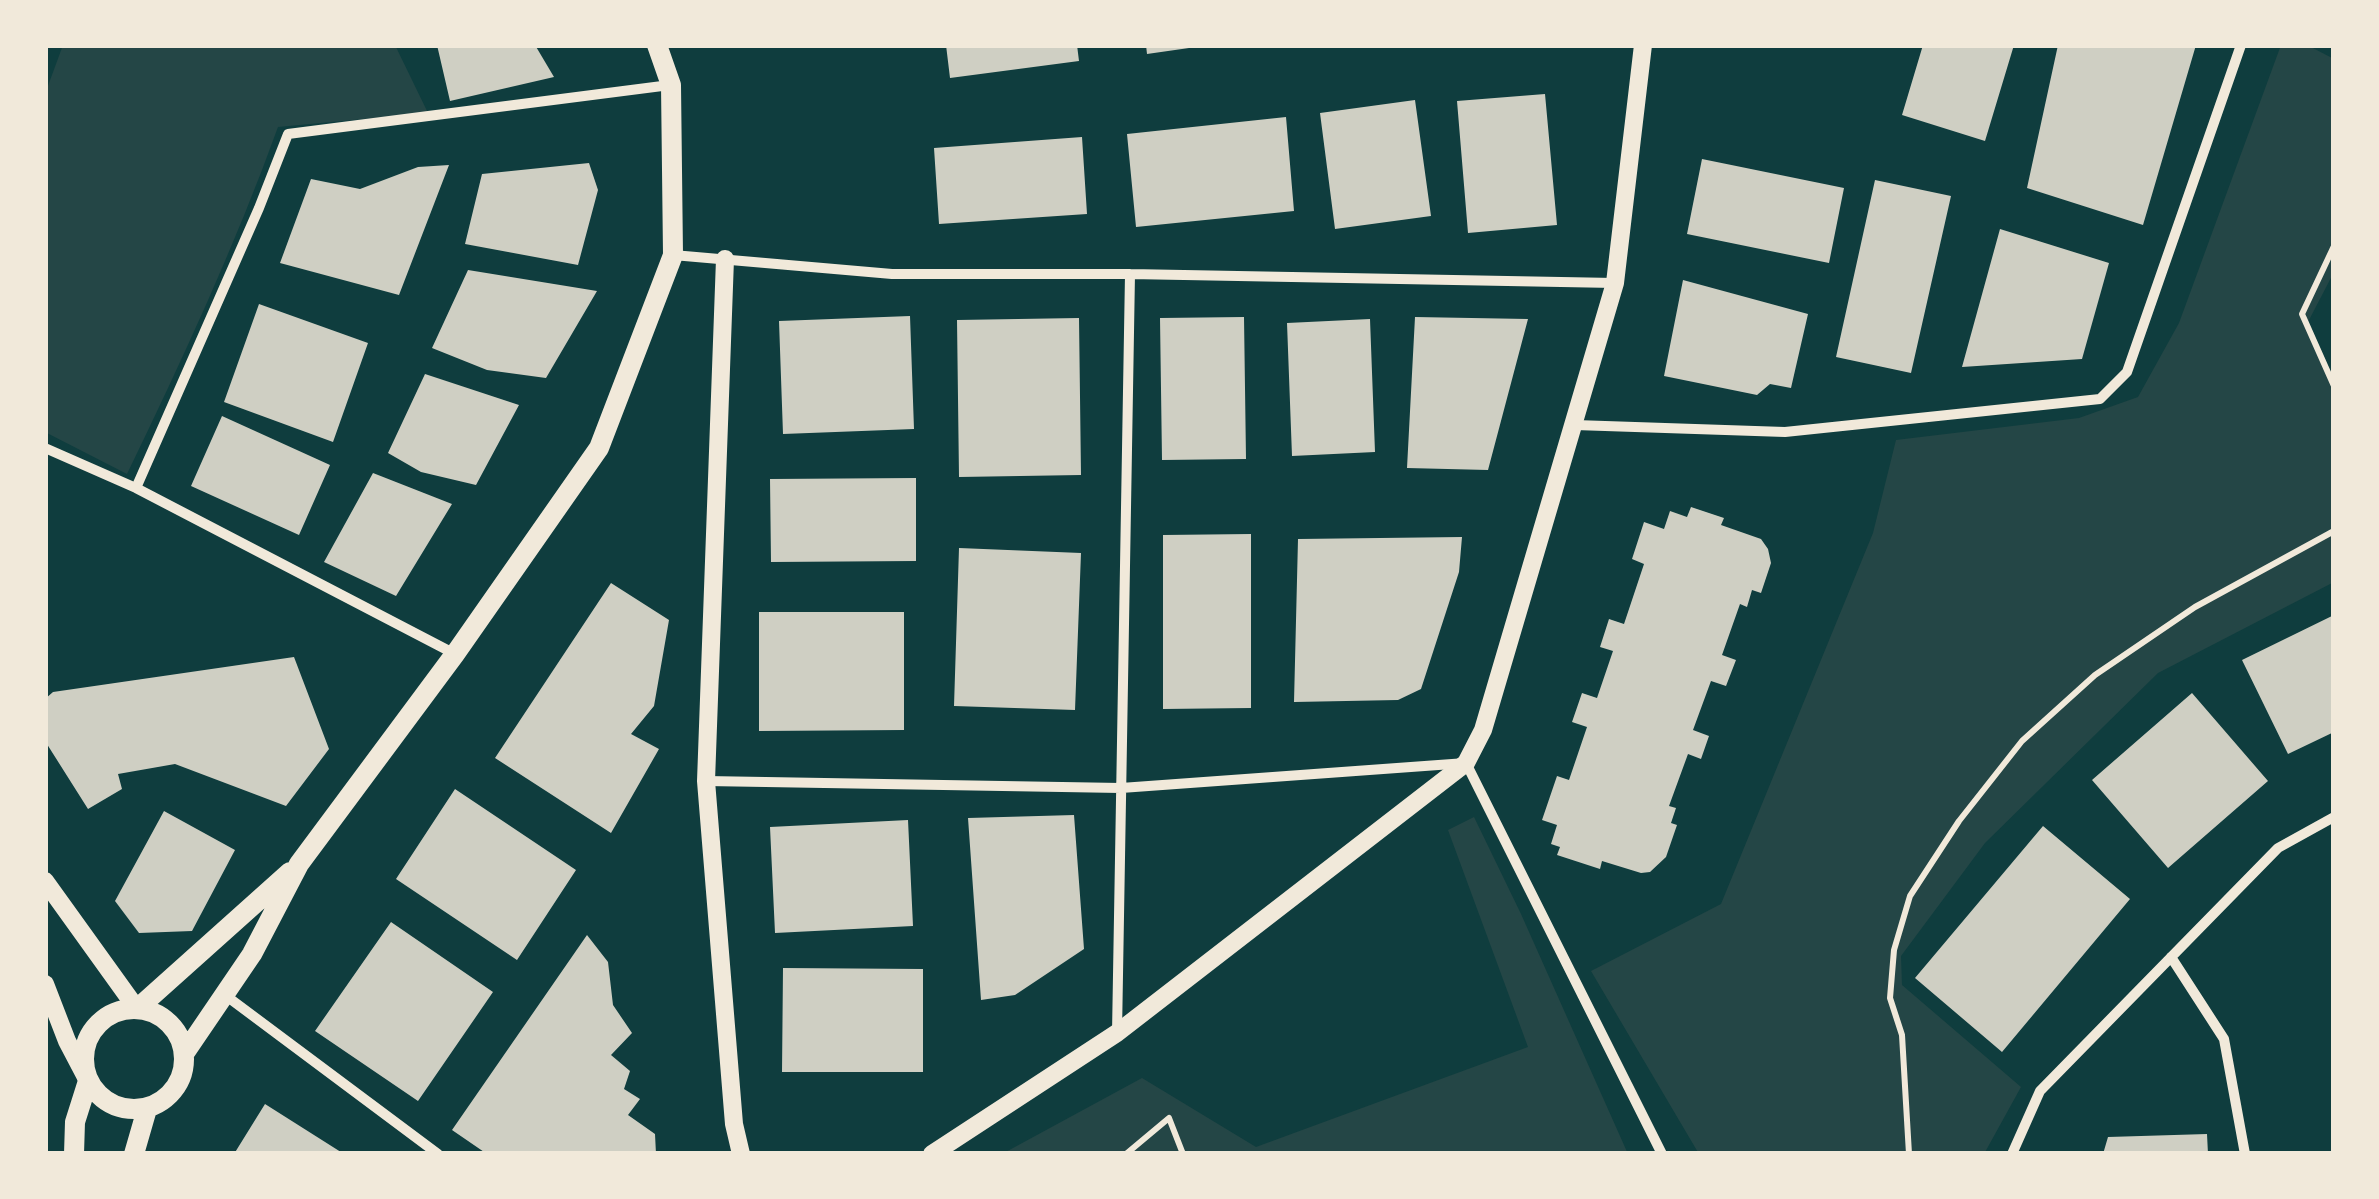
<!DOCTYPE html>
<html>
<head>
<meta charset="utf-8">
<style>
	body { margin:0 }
	#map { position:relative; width:2379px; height:1199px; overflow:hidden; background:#0f3d3e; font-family:"Open Sans",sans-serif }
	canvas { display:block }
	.frame { position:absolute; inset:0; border:48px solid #f1e9da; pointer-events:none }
</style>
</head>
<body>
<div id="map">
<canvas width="2379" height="1199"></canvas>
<div class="frame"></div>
</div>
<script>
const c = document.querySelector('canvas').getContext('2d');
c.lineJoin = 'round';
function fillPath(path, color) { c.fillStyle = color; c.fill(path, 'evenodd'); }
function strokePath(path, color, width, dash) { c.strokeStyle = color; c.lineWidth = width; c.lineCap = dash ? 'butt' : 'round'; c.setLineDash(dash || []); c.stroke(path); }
const green = new Path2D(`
	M63,45H395L428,113L278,127C235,246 182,360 127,474L45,432V94Z
	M2281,45H2307L2334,59V272L2308,322L2334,378V582L2158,673L1985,843L1901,956L1902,985L2021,1087L1984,1154H1699L1591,971L1721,904L1873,533L1896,440L2079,418L2138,397L2179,323Z
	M1474,817L1521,914L1628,1154H1002L1142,1078L1256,1147L1528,1047L1448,830Z`);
const building = new Path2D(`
	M437,45H535L554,77L450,101Z
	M946,45H1077L1079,61L950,78Z
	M1146,45H1196V47L1147,54Z
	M1923,45H2014L1985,141L1902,115Z
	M2058,45H2196L2143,225L2027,188Z
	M1545,94L1557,225L1468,233L1457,101Z
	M1415,100L1431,216L1335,229L1320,113Z
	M1286,117L1294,211L1136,227L1127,134Z
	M1082,137L1087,214L939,224L934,148Z
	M1702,159L1844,188L1829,263L1687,234Z
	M589,163L598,190L578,265L465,244L482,174Z
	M449,165L399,295L280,263L311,179L360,189L418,167Z
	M1875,180L1951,196L1911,373L1836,357Z
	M2000,229L2109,263L2082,359L1962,367Z
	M468,270L597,291L546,378L487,370L432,348Z
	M1683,280L1808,314L1791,388L1770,384L1757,395L1664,376Z
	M259,304L368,343L333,442L224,402Z
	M910,316L914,429L783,434L779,321Z
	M1244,317L1246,459L1162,460L1160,318Z
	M1415,317L1528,319L1488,470L1407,468Z
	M1079,318L1081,475L959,477L957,320Z
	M1370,319L1375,452L1292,456L1287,323Z
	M425,374L519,405L476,485L421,472L388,453Z
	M222,416L330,465L299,535L191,486Z
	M373,473L452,504L396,596L324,562Z
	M916,478V561L771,562L770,479Z
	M1691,507L1724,518L1721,525L1761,539L1768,549L1771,563L1761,593L1752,590L1747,607L1740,604L1722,655L1736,660L1726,686L1711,681L1693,730L1709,736L1701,759L1688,754L1669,806L1676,808L1671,823L1677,825L1666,857L1650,872L1641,873L1602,861L1600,869L1557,855L1560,847L1551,844L1557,825L1542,820L1557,776L1569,780L1587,727L1572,722L1582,693L1597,698L1613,651L1600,647L1609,619L1624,624L1644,564L1632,559L1644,522L1664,529L1670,511L1687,517Z
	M1251,534V708L1163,709V535Z
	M1462,537L1459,572L1421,689L1398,700L1294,702L1298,539Z
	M959,548L1081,553L1075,710L954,706Z
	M611,583L669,620L654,706L631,734L659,749L611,833L495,758Z
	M759,612H904V730L759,731Z
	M2334,615V732L2288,754L2242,660Z
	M294,657L329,749L286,806L175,764L118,774L122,789L88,809L45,741V699L53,692Z
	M2192,693L2268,781L2168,868L2092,780Z
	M455,789L576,870L517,960L396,879Z
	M164,811L235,850L192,931L139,933L115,901Z
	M1074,815L1084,949L1015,995L981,1000L968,818Z
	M908,820L913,926L775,933L770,827Z
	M2043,826L2130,899L2002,1052L1915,978Z
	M391,922L493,992L418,1101L315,1031Z
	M587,935L608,962L613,1005L632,1033L611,1055L630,1071L624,1089L640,1099L628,1115L655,1134L656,1154H487L452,1130Z
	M783,968L923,969V1072H782Z
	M265,1104L344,1154H234Z
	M2207,1134L2208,1154H2103L2108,1137Z`);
const path = new Path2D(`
	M2334,246L2302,314L2334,386
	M1126,1154L1169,1118L1183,1154
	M1909,1154L1902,1035L1890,998L1894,950L1910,896L1959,821L2022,741L2095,675L2195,607L2334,531`);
const minor = new Path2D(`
	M673,255L892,274H1130L1615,283
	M1575,425L1785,432L2100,399L2127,372L2241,45
	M45,448L136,488L455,654
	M136,488L259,208L288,134L670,85
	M706,781L1121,788L1466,763L1662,1154
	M2171,957L2224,1039L2245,1154
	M225,995L438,1154
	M1117,1033L1130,274
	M2012,1154L2040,1091L2278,848L2334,817`);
const tertiary = new Path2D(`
	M725,259L706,781L734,1124L741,1154
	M45,881L137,1009
	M45,984L67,1041L88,1081
	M932,1154L1117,1033L1466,763L1483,730L1615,283L1643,45`);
const secondary = new Path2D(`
	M84 1059a50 50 0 1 1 100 0a50 50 0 1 1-100 0Z
	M137,1009L290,872
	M184,1054L252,954L299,864L455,654L599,448L673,255L671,85L657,45
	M74,1154L75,1122L88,1081
	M134,1154L147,1109`);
fillPath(green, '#244646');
fillPath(building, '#cfcfc3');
strokePath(path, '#f1e9da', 6);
strokePath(minor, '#f1e9da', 10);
strokePath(tertiary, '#f1e9da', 18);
strokePath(secondary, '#f1e9da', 20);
</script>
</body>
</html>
